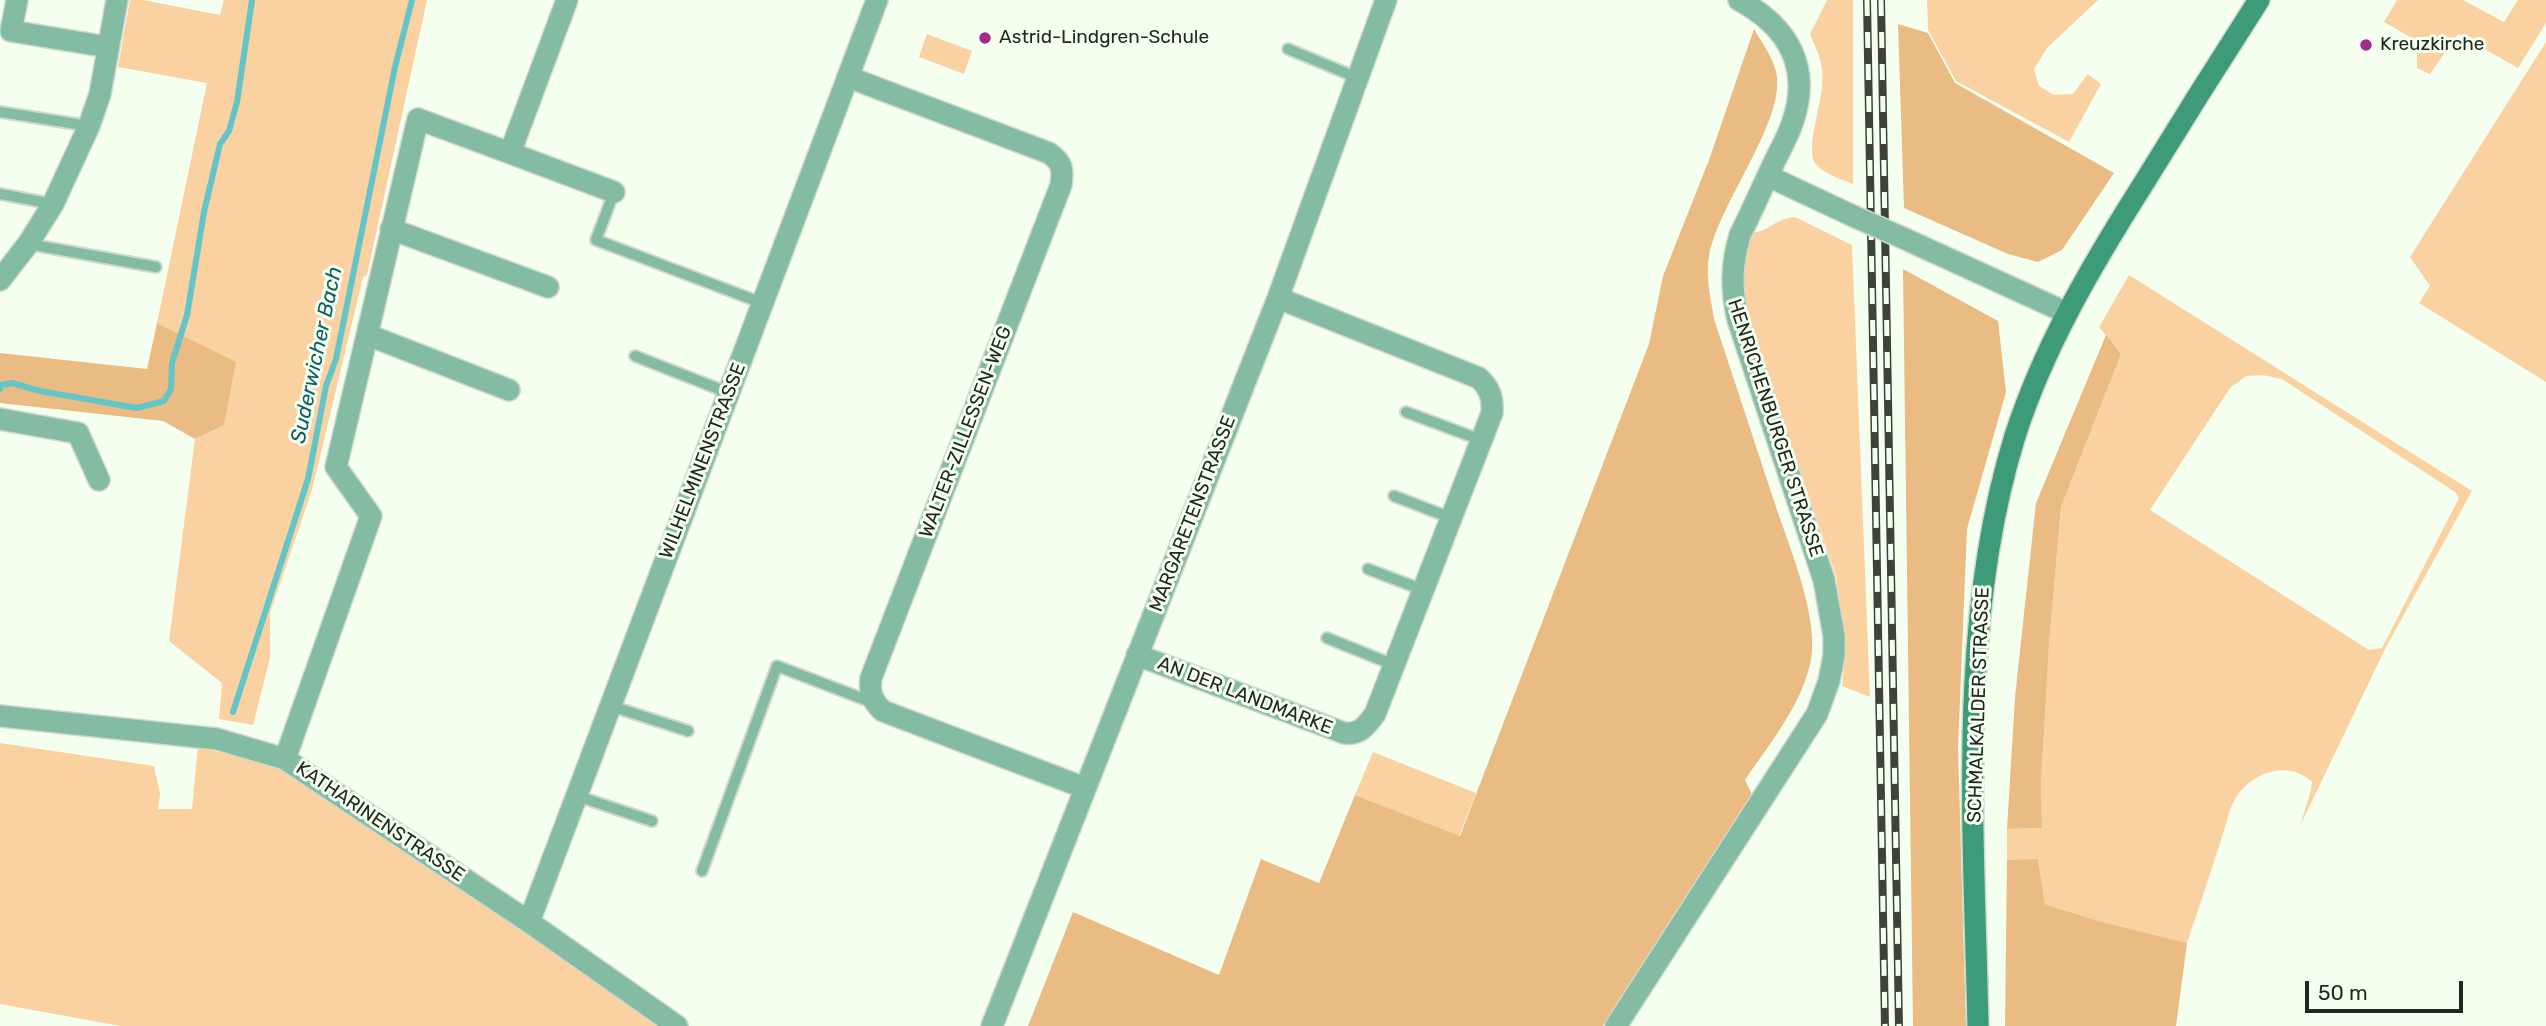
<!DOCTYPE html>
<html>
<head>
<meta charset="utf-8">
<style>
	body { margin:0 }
	#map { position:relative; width:2546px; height:1026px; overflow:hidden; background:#f5fff0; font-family:Rubik,sans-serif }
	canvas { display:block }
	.scale { position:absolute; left:2305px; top:981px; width:158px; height:32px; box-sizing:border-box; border:4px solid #22281f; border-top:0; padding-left:9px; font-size:21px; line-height:24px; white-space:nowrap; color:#22281f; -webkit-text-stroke:5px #f5fff0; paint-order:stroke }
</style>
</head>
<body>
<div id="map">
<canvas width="2546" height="1026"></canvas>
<div class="scale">50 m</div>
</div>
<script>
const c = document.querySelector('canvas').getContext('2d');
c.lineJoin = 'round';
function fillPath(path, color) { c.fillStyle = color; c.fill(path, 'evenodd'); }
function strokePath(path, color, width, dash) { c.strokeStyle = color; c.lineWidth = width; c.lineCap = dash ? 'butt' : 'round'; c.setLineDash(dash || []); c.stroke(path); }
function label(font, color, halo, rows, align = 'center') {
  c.font = font + ' Rubik,sans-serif'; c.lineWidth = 6; c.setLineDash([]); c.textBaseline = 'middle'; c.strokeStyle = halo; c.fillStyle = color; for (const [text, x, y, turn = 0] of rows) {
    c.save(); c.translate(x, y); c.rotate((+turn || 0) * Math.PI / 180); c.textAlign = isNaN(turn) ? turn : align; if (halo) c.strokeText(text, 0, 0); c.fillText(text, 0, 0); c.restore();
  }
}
const green = new Path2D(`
	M130,0H143L220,15L224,0H427L367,275L363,277L312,490L270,613V658L253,725L219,719L222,683L169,641L195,439L224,425L235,362L157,323L207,83L118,67Z
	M1827,0H1853V184C1841,179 1823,174 1815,163C1804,146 1826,97 1822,71C1821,58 1815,46 1810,34Z
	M1927,0H2098L2047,48L2034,69L2039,86L2054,95L2073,94L2088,74L2101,84L2069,142L1956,81L1928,30Z
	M2397,0H2463L2504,22L2518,0H2546V23L2518,68L2458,34L2430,74L2417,68V41L2384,22Z
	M927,34L972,51L964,74L919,57Z
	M2546,42V382L2419,303L2430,286L2410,257Z
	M1795,217L1852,245L1870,697L1842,686L1846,645L1836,576L1747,315C1742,285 1743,261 1752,232C1768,233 1775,218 1795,217Z
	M2129,275L2472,491L2385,649L2300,826L2311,790L2312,782C2288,759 2251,772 2235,799C2228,811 2226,827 2221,840C2210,874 2199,908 2187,943L2095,920L2045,904L2038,860H2007V829L2042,828L2041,785L2049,645L2061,507L2121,354L2099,327ZM2263,375L2282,379L2455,492L2459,498L2382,648L2369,650L2150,510L2230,388L2246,376Z
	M0,743L154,766L160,794L158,809H192L198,747L287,769L659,1026H120L0,1004Z
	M1373,752L1476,793L1459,836L1355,795Z`);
const forest = new Path2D(`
	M1898,24L1928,33L1955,83L2114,173L2062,250L2038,262L2008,254L1904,208Z
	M1754,29C1762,43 1775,60 1777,77C1782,126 1719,203 1709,256C1705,276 1711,299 1714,319C1734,380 1754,440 1774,501C1788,544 1819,615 1811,660C1802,705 1770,743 1745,780L1753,796L1603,1026H1028L1073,912L1219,975L1261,859L1319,883L1355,795L1460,836L1649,344L1663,276L1709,160Z
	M1903,269L1998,321L2006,392L1967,529L1958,748L1966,1026H1913Z
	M157,323L236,362L224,425L195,439L163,421L0,403V353L147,369Z
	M2106,335L2121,354L2061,507L2049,645L2041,785L2042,828L2007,829L2015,697L2036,503Z
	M2038,859L2045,904L2095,920L2187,943L2176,1026H2005L2007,860Z`);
const stream = new Path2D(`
	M0,389L1,385L12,383L40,391L137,408L164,401L171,389L172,363L187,315L204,212L220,144L229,131L237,102L252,0
	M233,712L308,479L326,386L336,359L395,67L412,0`);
const lane = new Path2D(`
	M1288,49L1358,78
	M0,112L89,126
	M614,192L596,240L762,303
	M0,194L53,204
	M28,244L156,267
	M635,356L729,393
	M1406,412L1481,440
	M1394,496L1451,518
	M1368,569L1423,590
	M1327,638L1394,665
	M611,706L688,731
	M577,796L652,821
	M702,871L777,666L874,703`);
const street = new Path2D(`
	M17,0L11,31L108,47
	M848,77L1049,153C1063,163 1063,169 1061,185L871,678C869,693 872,701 883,711L1085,788
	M510,153L614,192
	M1768,176L1853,216
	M391,229L548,287
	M1903,238L2067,313
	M0,280L28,244L53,204L89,126L100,94L117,0
	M368,335L509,390
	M0,419L78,433L99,480
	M1137,655L1344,733C1360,735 1366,726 1375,714L1492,413C1493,397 1490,389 1479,378L1278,298
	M0,716L217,739L285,759L529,922L677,1026
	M285,759L371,516L336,467L418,119L510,153L567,0
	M529,922L877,0
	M992,1026L1278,298L1386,0
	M1616,1026L1817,714L1829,681L1834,655V636L1824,580L1738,320C1731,290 1731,265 1740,235C1751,213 1761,190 1772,167C1778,153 1787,139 1792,124C1812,68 1789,27 1739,0`);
const secondary = new Path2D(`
	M1978,1026C1974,833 1957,622 2015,436C2044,346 2092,265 2142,186C2180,124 2219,62 2259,0`);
const rail = new Path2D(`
	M1867,0L1885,1026
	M1881,0L1899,1026`);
const streetBridge = new Path2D(`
	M1853,216L1903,238`);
const markers = [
	[985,38,7,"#a02d89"],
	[2366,45,7,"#a02d89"]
];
const poiNames = [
	["Astrid-Lindgren-Schule",999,38],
	["Kreuzkirche",2380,45]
];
const streetNames = [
	["HENRICHENBURGER STRASSE",1775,428,72],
	["WALTER-ZILLESSEN-WEG",966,432,-69],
	["WILHELMINENSTRASSE",703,461,-69],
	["MARGARETENSTRASSE",1193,514,-69],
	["AN DER LANDMARKE",1245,696,21],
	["SCHMALKALDER STRASSE",1979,705,-88],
	["KATHARINENSTRASSE",380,822,34]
];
const waterNames = [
	["Suderwicher Bach",317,355,-78]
];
fillPath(green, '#fad1a0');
fillPath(forest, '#eabb82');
strokePath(stream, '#64c5c8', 6);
strokePath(lane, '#cfd8ca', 14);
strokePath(street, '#cfd8ca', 24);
strokePath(secondary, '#cfd8ca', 24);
strokePath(lane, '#83bba3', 10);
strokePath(street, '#83bba3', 21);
strokePath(secondary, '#3d9b79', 21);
strokePath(rail, '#3d4339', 8);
strokePath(rail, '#f5fff0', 5, [16]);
strokePath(streetBridge, '#cfd8ca', 24, []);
strokePath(streetBridge, '#83bba3', 21);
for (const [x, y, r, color] of markers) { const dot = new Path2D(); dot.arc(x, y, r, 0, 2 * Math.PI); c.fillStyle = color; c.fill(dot); strokePath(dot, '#f5fff0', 2.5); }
label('19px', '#22281f', '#f5fff0', poiNames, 'left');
label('19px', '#22281f', '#f5fff0', streetNames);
label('italic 21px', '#0c6163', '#f5fff0', waterNames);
</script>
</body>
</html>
